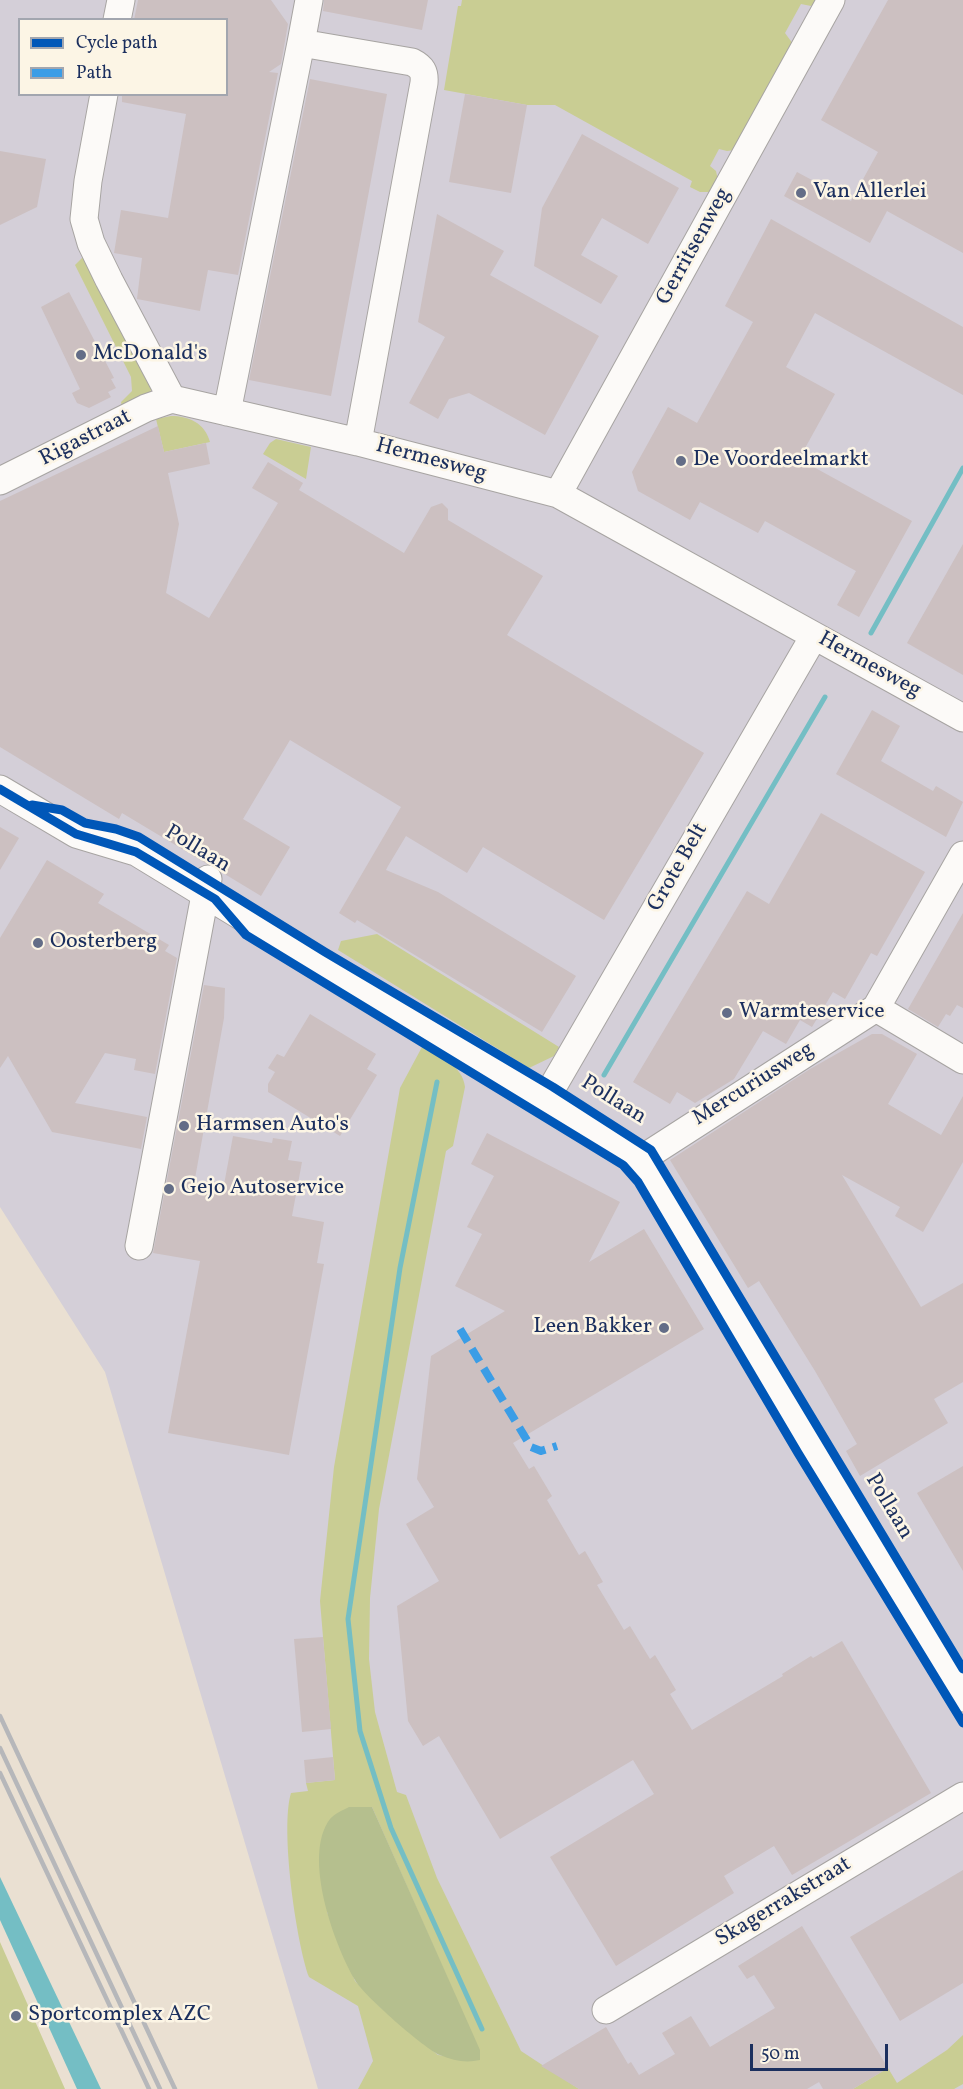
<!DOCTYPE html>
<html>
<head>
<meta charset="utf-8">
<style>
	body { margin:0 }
	#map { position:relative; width:963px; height:2089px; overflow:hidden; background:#eae0d2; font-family:Vollkorn,serif }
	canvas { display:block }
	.legend { position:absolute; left:18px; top:18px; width:210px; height:78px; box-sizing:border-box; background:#fcf5e5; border:2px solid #a2a6af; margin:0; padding:8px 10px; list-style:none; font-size:18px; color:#1b2f5e }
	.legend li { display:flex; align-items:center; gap:12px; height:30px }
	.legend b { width:30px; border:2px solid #a2a6af }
	.scale { position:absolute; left:750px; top:2044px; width:138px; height:27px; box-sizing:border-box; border:3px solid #1b2f5e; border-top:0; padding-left:8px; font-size:18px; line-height:21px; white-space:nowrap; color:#1b2f5e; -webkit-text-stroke:4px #fcf5e5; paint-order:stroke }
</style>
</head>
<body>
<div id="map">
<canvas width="963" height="2089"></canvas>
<ul class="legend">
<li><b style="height:8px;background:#0057b8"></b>Cycle path</li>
<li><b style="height:8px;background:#3b9de6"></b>Path</li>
</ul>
<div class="scale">50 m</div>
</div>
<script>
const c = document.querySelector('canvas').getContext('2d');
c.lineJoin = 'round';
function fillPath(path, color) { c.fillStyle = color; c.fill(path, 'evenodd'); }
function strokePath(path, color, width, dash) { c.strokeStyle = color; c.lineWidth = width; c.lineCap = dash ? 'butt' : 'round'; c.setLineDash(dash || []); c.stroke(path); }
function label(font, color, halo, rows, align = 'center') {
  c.font = font + ' Vollkorn,serif'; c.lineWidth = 5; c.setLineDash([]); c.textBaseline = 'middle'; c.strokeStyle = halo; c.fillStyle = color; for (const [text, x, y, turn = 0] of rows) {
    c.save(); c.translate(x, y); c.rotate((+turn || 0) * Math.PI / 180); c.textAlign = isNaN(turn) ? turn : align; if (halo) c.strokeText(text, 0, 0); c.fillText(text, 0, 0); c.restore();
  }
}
const industrial = new Path2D(`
	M0,0H963V2089H318L105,1372L0,1207ZM20,20H226V94H20Z`);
const green = new Path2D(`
	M462,0H820L811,6L801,4L785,33L793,44L735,150L727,151L719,149L710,166L716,171L718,180L710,192H700L690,187L692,181L555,105H527L444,90L458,6H461Z
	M83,257L152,385L150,394L122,407L121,402L132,391L131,377L75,265Z
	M171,416C189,416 205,423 210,442L164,452L156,419Z
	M276,439L311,447L306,479L263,454L270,443Z
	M377,934L559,1047L554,1056L529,1068L338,950L341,941Z
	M422,1047C439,1057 463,1065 465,1087L453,1146L446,1151L379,1509L370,1598L369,1659L375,1712L397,1792L406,1795L437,1878L521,2051L579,2089H358L373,2061L358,2006L309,1977C296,1941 280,1829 291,1793L308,1791L306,1783L335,1780L320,1601L334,1467L400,1088ZM372,1807L479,2050L480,2060L438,2055L380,2007L355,1981L327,1912Z
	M0,1942L65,2089H0Z
	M963,2035V2084L954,2089H853L888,2068L897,2083L947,2050Z`);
const forest = new Path2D(`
	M349,1807H372L480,2050V2060C466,2063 454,2061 440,2055C426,2050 362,1994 355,1980C334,1944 302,1856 330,1819C334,1814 343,1810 349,1807Z`);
const water = new Path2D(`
	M0,1877L101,2089H77L0,1920Z`);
const stream = new Path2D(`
	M871,633L963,468
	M604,1075L825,697
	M437,1082L400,1268L348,1619L360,1731L391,1828L482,2029`);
const building = new Path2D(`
	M138,0H271L288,24L281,64L269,72L278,73L238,275L208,270L200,311L137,299L142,258L114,253L121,210L168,218L186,114L122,102V94H226V20H134Z
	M324,0H428L422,30L323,11Z
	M888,0H963V253L887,211L870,243L784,196L797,172L851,201L878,152L821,120Z
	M310,79L387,94L331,396L249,380Z
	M465,94L527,105L511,193L449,182Z
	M582,134L679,188L648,244L602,218L581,255L618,276L601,304L534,266L542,208Z
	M0,151L46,159L37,207L0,225Z
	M437,214L504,251L490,275L599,336L545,435L469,393L449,399L438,419L409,403L445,337L418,322Z
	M771,219L963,327V395L815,313L786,367L835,394L799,459L912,521L859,617L837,605L856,571L765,521L758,533L700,502L690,520L638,491L632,472L668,407L697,423L753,322L725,306Z
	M69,292L114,378L111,379L116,388L108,392L111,397L89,408L77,403L72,393L80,389L41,307Z
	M158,426L164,452L206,443L210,464L168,473L179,524L166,593L209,618L278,503L252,488L268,462L303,483L299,490L404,553L431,507L442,503L448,509V520L543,576L507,635L704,753L604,920L483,847L467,873L406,836L388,866L386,870L438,892L576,976L542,1032L357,920L355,923L339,913L401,807L290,740L243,819L290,847L261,896L223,873L218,867L207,864L122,813L119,819L0,747V501Z
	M963,544V675L907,643Z
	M872,710L900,726L881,761L933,791L936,786L963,802L946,837L836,774Z
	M821,813L925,872L877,956L871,953L845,999L833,992L812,1027L800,1020L786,1044L763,1031L734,1079L695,1103L677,1092L670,1104L633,1082L747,891L769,904Z
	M0,827L19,838L0,870Z
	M47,860L104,894L98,903L169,945L165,951L177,958L155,1074L134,1070L136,1059L105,1053L75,1103L147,1117L141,1149L52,1132L8,1056L0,1068V938Z
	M963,913V1008L957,1005L950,1016L946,1014L938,1027L908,1009Z
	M204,985L225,988L224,1018L194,1184L223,1190L233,1136L272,1143L273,1138L292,1141L288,1160L302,1162L292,1216L324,1222L317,1263L324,1264L289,1455L168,1433L200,1261L153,1253Z
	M310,1014L376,1054L367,1069L377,1075L340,1136L268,1092V1084L275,1072L268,1068L277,1054L284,1057Z
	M872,1034H882L917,1054L888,1104L941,1135L963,1096V1162L923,1232L895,1216L900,1207L842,1175L921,1307L963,1283V1382L934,1399L948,1423L860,1476L846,1451L857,1444L815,1371L759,1281L748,1288L670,1160L810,1069Z
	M487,1133L620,1202L589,1262L644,1229L704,1329L513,1443L529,1469L534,1466L552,1496L547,1500L579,1555L585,1551L603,1582L597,1585L624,1630L630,1626L650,1659L655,1655L676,1690L670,1694L692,1730L783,1676L782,1674L811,1656L813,1658L842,1641L931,1793L792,1875L774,1846L724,1876L734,1893L616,1966L550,1857L654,1794L633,1760L500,1839L439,1736L423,1746L408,1721L397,1606L439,1581L406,1524L434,1507L417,1479L431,1356L505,1311L455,1286L482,1234L467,1227L494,1176L471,1164Z
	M963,1466V1571L917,1493Z
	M323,1637L331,1729L302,1732L294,1639Z
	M333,1757L335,1780L306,1783L304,1760Z
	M963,1870V1983L900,2021L850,1937Z
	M802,1926L888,2068L853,2089H823L819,2082L807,2089H579L541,2066L606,2027L628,2064L631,2062L639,2075L675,2054L662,2033L691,2016L710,2047L775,2008L754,1975L747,1979L738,1966Z`);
const minor = new Path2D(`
	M117,20L121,0
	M301,43L309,0
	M104,94L88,181L84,219L91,243L109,280L172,399L358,442L558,494L963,718
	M227,412L301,43L412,62C422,67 425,72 424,83L358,442
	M0,481L146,408L172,399
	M558,494L831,0
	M0,789L76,834L136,852L640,1160L963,1698
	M876,1008L963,855
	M545,1100L814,636
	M640,1160L876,1008L963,1060
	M139,1246L208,879
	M606,2010L963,1796`);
const rail = new Path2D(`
	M0,1716L175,2089
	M0,1748L160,2089
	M0,1773L149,2089`);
const quiet = new Path2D(`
	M460,1329L531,1447L541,1451L557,1446`);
const cycleway = new Path2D(`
	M0,789L76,834L136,852L215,899L246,935L623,1165L638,1182L798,1453L963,1723
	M32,805L62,810L85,823L116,829L139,837L325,952L553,1087L651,1150L963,1669`);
const markers = [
	[801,193,6,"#636d87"],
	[81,355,6,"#636d87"],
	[681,461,6,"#636d87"],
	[38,943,6,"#636d87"],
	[727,1013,6,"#636d87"],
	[184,1126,6,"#636d87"],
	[169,1189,6,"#636d87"],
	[664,1328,6,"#636d87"],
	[16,2016,6,"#636d87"]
];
const poiNames = [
	["Van Allerlei",813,193],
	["McDonald's",93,355],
	["De Voordeelmarkt",693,461],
	["Oosterberg",50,943],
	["Warmteservice",739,1013],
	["Harmsen Auto's",196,1126],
	["Gejo Autoservice",181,1189],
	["Leen Bakker",652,1328,"right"],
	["Sportcomplex AZC",28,2016]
];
const streetNames = [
	["Gerritsenweg",695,247,-61],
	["Rigastraat",86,439,-27],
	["Hermesweg",431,461,15],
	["Hermesweg",869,666,29],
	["Pollaan",197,850,31],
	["Grote Belt",679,868,-60],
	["Mercuriusweg",754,1085,-32],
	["Pollaan",613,1101,32],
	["Pollaan",888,1507,59],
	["Skagerrakstraat",784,1903,-31]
];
fillPath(industrial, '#d4cfd8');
fillPath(green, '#c9cd93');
fillPath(forest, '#b5bf8e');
fillPath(water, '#74bec4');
strokePath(stream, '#74bec4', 5);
fillPath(building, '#ccc0c1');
strokePath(minor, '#a7a4a2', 29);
strokePath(minor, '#fcfaf8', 27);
strokePath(rail, '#b6b7ba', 4.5);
strokePath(quiet, '#3b9de6', 8, [15, 8]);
strokePath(cycleway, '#0057b8', 9);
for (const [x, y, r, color] of markers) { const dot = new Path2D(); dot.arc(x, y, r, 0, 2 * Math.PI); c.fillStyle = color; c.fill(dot); strokePath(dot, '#fcf5e5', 2); }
label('22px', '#1b2f5e', '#fcf5e5', poiNames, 'left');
label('22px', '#1b2f5e', '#fcf5e5', streetNames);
</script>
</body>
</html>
